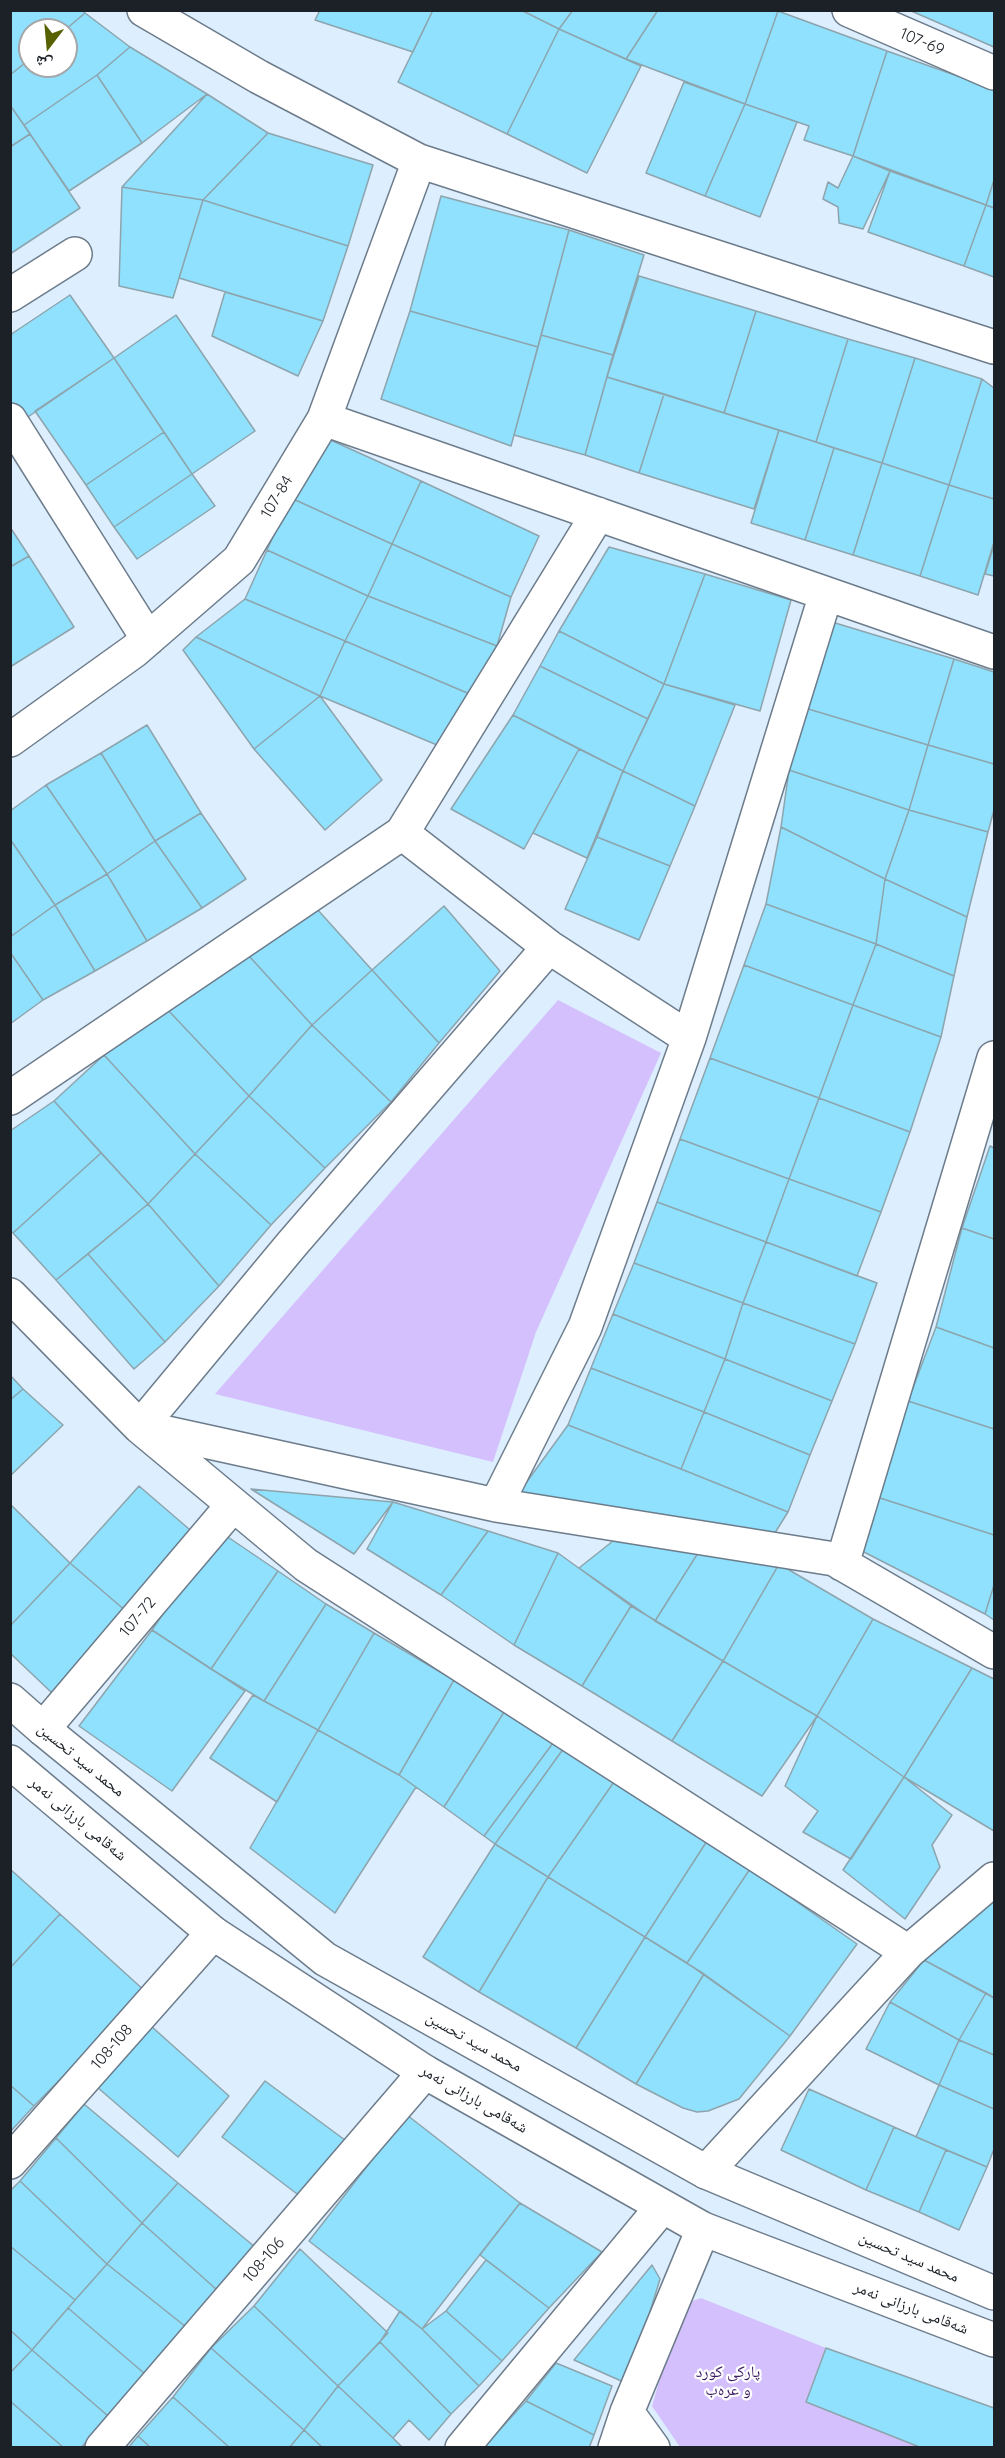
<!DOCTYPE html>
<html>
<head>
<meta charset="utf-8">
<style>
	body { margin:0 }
	#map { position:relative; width:1005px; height:2458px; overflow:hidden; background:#def; font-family:Quicksand,"Noto Naskh Arabic",sans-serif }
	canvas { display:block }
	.frame { position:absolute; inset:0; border:12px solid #1b2127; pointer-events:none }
	.north { position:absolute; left:18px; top:18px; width:60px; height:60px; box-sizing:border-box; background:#fff; border:2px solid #a4a6a9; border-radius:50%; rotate:196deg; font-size:16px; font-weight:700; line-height:24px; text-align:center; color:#1b2127 }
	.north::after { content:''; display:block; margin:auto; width:21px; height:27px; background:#576100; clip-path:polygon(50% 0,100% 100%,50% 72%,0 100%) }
</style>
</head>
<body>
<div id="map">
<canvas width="1005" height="2458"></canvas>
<div class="frame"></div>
<div class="north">ش</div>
</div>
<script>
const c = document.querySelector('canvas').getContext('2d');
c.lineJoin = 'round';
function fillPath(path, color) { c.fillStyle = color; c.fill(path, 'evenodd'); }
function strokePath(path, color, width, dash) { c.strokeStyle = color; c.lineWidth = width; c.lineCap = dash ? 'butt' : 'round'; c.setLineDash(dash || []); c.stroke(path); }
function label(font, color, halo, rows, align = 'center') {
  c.font = font + ' Quicksand,"Noto Naskh Arabic",sans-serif'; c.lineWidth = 4.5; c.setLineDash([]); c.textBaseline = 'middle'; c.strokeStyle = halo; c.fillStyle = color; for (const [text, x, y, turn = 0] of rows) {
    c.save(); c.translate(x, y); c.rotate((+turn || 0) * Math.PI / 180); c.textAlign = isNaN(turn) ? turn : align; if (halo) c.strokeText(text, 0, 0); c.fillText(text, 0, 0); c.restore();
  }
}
const green = new Path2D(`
	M558,1000L661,1053L536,1332L493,1462L215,1394Z
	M701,2298L826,2348L806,2402L922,2447H680L652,2406L681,2305Z`);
const building = new Path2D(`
	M10,10H82L85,13L65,30H30V59L10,75Z
	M320,10H433L413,52L315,20Z
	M433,10H521L559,29L507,134L398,82Z
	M521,10H573L559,29Z
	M573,10H658L626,59L559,29Z
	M658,10L778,11L745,104L626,59Z
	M909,10H994V47Z
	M778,11L887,51L853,156L804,140L809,126L745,104Z
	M85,13L130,47L97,75L24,125L10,105V75L30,59V66H66L65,30Z
	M559,29L641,66L587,173L507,134Z
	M130,47L207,94L142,143L97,75Z
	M887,51L994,89V180L986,205L853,156Z
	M97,75L142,143L69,191L24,125Z
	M684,82L745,104L705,196L646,173Z
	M207,94L268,133L203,200L122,187Z
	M745,104L797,122L760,217L705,196Z
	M10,105L30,134L10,147Z
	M268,133L373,165L348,246L203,200Z
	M30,134L80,208L10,254V147Z
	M853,156L890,171L863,229L839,223L838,207L823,199L828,182L838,188Z
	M890,171L986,205L964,266L868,232Z
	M994,180V208L986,205Z
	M122,187L203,200L173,298L119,286Z
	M441,196L569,230L538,347L410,311Z
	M203,200L348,246L323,321L179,278Z
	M986,205L994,208V277L964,266Z
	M569,230L644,255L613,355L541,335Z
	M639,276L756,311L724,413L607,377Z
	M225,292L323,321L298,376L212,336Z
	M70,295L114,358L22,421L10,405V335Z
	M410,311L538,347L511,446L381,399Z
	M756,311L848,339L816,442L724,413Z
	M176,315L255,431L192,474L114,358Z
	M541,335L613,355L585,455L514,435Z
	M848,339L915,358L882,463L816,442Z
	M114,358L164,432L86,485L35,411Z
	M915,358L982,379L949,485L882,463Z
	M607,377L664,394L639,473L585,455Z
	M982,379L994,388V499L949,485Z
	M664,394L779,430L754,509L639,473Z
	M779,430L834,448L805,540L751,523Z
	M164,432L192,474L114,527L86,485Z
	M324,437L421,481L392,544L291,498Z
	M834,448L882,463L853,555L805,540Z
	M882,463L949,485L920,576L853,555Z
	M192,474L215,506L137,559L114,527Z
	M421,481L539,536L511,597L392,544Z
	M949,485L994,499V542L978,595L920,576Z
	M291,498L392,544L368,596L267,550Z
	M10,527L29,556L10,567Z
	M392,544L511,597L497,646L368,596Z
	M994,545V576L985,574Z
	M609,547L705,574L664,684L559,631Z
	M267,550L368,596L345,641L245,599Z
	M29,556L74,627L10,667V567Z
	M705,574L791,600L760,711L664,684Z
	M368,596L497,646L472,695L345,641Z
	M245,599L345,641L320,696L196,637Z
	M832,622L954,659L928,745L805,708Z
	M559,631L664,684L648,719L540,666Z
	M196,637L320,696L254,749L183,650Z
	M345,641L472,695L437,745L320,696Z
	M954,659L994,672V764L928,745Z
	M540,666L648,719L623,771L513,715Z
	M664,684L735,705L695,806L623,771Z
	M320,696L382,780L325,830L254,749Z
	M805,708L928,745L909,810L789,770Z
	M513,715L579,749L524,849L451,809Z
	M147,725L201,813L155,841L101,753Z
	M928,745L994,764V810L988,832L909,810Z
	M579,749L623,771L587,858L533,833Z
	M101,753L155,841L107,874L46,785Z
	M789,770L909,810L885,879L781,827Z
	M623,771L695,806L670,866L597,837Z
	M46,785L107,874L55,905L10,839V811Z
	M909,810L988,832L967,917L885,879Z
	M201,813L246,879L202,908L155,841Z
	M781,827L885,879L876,944L766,904Z
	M597,837L670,866L639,940L565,909Z
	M10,839L55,905L10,937Z
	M155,841L202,908L147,941L107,874Z
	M107,874L147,941L95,971L55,905Z
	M885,879L967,917L954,976L876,944Z
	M766,904L876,944L853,1005L744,965Z
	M55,905L95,971L43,1000L10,952V937Z
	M444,906L500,971L439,1043L372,970Z
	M317,909L372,970L312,1025L249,956Z
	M876,944L954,976L941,1037L853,1005Z
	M10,952L43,1000L10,1024Z
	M249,956L312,1025L249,1096L167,1009Z
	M744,965L853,1005L819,1098L710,1058Z
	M372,970L439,1043L391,1102L312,1025Z
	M853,1005L941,1037L910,1132L819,1098Z
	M167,1009L249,1096L195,1154L104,1055Z
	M312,1025L391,1102L325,1168L249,1096Z
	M104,1055L195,1154L148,1204L54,1101Z
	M710,1058L819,1098L789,1179L680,1139Z
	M249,1096L325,1168L271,1225L195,1154Z
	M819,1098L910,1132L881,1212L789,1179Z
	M54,1101L101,1153L13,1233L10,1230V1131Z
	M680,1139L789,1179L766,1242L657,1202Z
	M990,1146L994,1148V1239L962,1228Z
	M101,1153L148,1204L56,1280L13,1233Z
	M195,1154L271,1225L219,1286L148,1204Z
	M789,1179L881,1212L857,1276L766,1242Z
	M657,1202L766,1242L743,1303L634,1263Z
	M148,1204L219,1286L165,1342L88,1254Z
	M962,1228L994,1239V1348L936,1327Z
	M766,1242L877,1283L855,1344L743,1303Z
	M88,1254L165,1342L134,1369L56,1280Z
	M634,1263L743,1303L725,1359L613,1314Z
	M743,1303L855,1344L832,1401L725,1359Z
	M613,1314L725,1359L704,1412L591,1368Z
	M936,1327L994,1348V1429L908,1401Z
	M725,1359L832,1401L810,1455L704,1412Z
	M591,1368L704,1412L681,1469L568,1425Z
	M10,1375L23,1389L10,1400Z
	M23,1389L63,1425L10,1476V1400Z
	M908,1401L994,1429V1535L877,1497Z
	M704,1412L810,1455L788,1512L681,1469Z
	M568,1425L681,1469L788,1512L773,1536L518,1494Z
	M139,1486L196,1535L127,1612L70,1563Z
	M251,1489L393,1502L354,1554Z
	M877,1497L994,1535V1585L985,1614L860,1550Z
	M393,1502L488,1531L441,1595L367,1549Z
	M10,1504L70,1563L10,1626Z
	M219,1531L278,1571L211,1669L152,1630Z
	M488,1531L558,1553L514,1645L441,1595Z
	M618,1537L698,1553L655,1621L579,1568Z
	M558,1553L631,1606L582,1686L514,1645Z
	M698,1553L779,1564L723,1661L655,1621Z
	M70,1563L127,1612L52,1693L10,1653V1626Z
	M779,1564L873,1619L817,1716L723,1661Z
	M278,1571L326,1604L264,1701L211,1669Z
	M994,1585V1620L985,1614Z
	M326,1604L374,1633L318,1730L264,1701Z
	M631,1606L723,1661L672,1741L582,1686Z
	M873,1619L972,1668L904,1777L817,1716Z
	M152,1630L245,1691L172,1791L79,1726Z
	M374,1633L454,1680L399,1775L318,1730Z
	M723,1661L817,1716L762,1796L672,1741Z
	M972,1668L994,1679V1831L904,1777Z
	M454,1680L506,1709L444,1807L399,1775Z
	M253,1695L318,1730L277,1802L210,1758Z
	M506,1709L556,1739L484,1836L444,1807Z
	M817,1716L904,1777L851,1859L803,1832L818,1811L785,1786Z
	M318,1730L399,1775L416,1787L335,1913L250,1848Z
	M556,1739L566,1745L495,1844L484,1836Z
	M566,1745L616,1779L548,1877L495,1844Z
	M904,1777L952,1815L932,1845L940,1867L905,1919L843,1870Z
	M616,1779L707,1841L645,1937L548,1877Z
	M707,1841L750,1869L687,1963L645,1937Z
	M495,1844L548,1877L479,1992L423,1957Z
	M10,1869L60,1914L10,1968Z
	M750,1869L857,1944L790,2036L687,1963Z
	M548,1877L645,1937L576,2048L479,1992Z
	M994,1896V1998L924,1960Z
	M60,1914L146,1992L34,2106L10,2085V1968Z
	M645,1937L704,1974L636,2084L576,2048Z
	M924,1960L986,1993L959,2040L890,2002Z
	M704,1974L790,2036L739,2099L708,2111L697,2112L683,2108L636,2084Z
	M986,1993L994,1998V2055L959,2040Z
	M890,2002L959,2040L939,2085L866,2049Z
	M151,2026L229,2096L178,2157L97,2087Z
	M959,2040L994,2055V2109L939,2085Z
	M265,2081L349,2143L305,2200L222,2137Z
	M10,2085L34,2106L10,2132Z
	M939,2085L994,2109V2149L987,2167L916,2137Z
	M809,2089L894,2127L866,2190L781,2150Z
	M84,2104L178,2183L142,2223L56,2138Z
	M407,2115L520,2203L422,2329L309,2241Z
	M894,2127L946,2150L919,2212L866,2190Z
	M56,2138L142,2223L107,2264L20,2181Z
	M946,2150L987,2167L959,2230L919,2212Z
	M20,2181L107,2264L75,2300L10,2246V2191Z
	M178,2183L255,2247L217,2290L142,2223Z
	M520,2203L602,2252L549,2308L480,2255Z
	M142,2223L217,2290L186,2327L107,2264Z
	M10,2246L75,2300L32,2350L10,2330Z
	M300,2249L388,2333L338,2386L254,2306Z
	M486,2260L549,2308L502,2361L446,2311Z
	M107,2264L186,2327L145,2374L68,2308Z
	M652,2265L660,2279L628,2384L574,2360Z
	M254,2306L338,2386L304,2430L211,2348Z
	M68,2308L145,2374L108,2416L32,2350Z
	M400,2311L422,2329L479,2386L451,2414L380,2342Z
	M446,2311L502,2361L479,2386L422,2329Z
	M10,2330L32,2350L10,2373Z
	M380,2342L451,2414L429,2440L409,2420L393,2438L338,2386Z
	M211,2348L304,2430L289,2448H230L173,2397Z
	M826,2348L994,2408V2448H922L806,2402Z
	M32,2350L108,2416L81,2448H64L10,2401V2373Z
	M556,2363L612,2386L594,2435L526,2401Z
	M338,2386L393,2438L403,2448H323L304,2430Z
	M173,2397L230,2448H151L138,2436Z
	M10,2401L64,2448H10Z
	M526,2401L594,2435L589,2448H483Z
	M304,2430L323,2448H289Z
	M138,2436L151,2448H128Z`);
const minor = new Path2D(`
	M144,10L259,77L419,161L994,347
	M849,10L994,73
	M10,295L75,254
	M324,419L994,652
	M10,420L148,639
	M10,740L134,651L239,560L324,419L419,161
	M402,833L549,947L689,1038
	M549,947L292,1244L140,1427L496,1505L834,1559L994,1652
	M10,1098L402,833L598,514
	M10,1295L140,1427L306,1565L908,1952
	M496,1505L585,1327L689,1038L826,594
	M842,1564L994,1058
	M43,1729L233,1505
	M10,2162L213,1933
	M706,2172L908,1952L994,1879
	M627,2412L653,2448
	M102,2448L425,2072
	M462,2448L662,2207
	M615,2448L627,2412L703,2229`);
const major = new Path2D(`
	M10,1700L43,1729L325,1959L706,2172L994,2293
	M10,1762L213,1933L425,2072L703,2229L994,2340`);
const streetNames = [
	["107-69",922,42,23],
	["107-84",277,497,-59],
	["107-72",138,1617,-50],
	["محمد سید تحسین",81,1760,39],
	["شەقامی بارزانی نەمر",78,1819,40],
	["محمد سید تحسین",474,2042,29],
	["108-108",112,2047,-49],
	["شەقامی بارزانی نەمر",474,2099,30],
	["محمد سید تحسین",909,2257,23],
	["108-106",264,2260,-49],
	["شەقامی بارزانی نەمر",911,2308,21]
];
const parkNames = [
	["پاركی كورد",728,2372],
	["و عرەب",728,2390]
];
fillPath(green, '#d4c0fd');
fillPath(building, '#8fe1fd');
strokePath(building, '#8da4ad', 1.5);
strokePath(minor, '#6d7c8b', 36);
strokePath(major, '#6d7c8b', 36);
strokePath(minor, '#fff', 33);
strokePath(major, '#fff', 33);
label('16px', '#1b2127', '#fff', streetNames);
label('16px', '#3b1c63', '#fff', parkNames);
</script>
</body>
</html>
